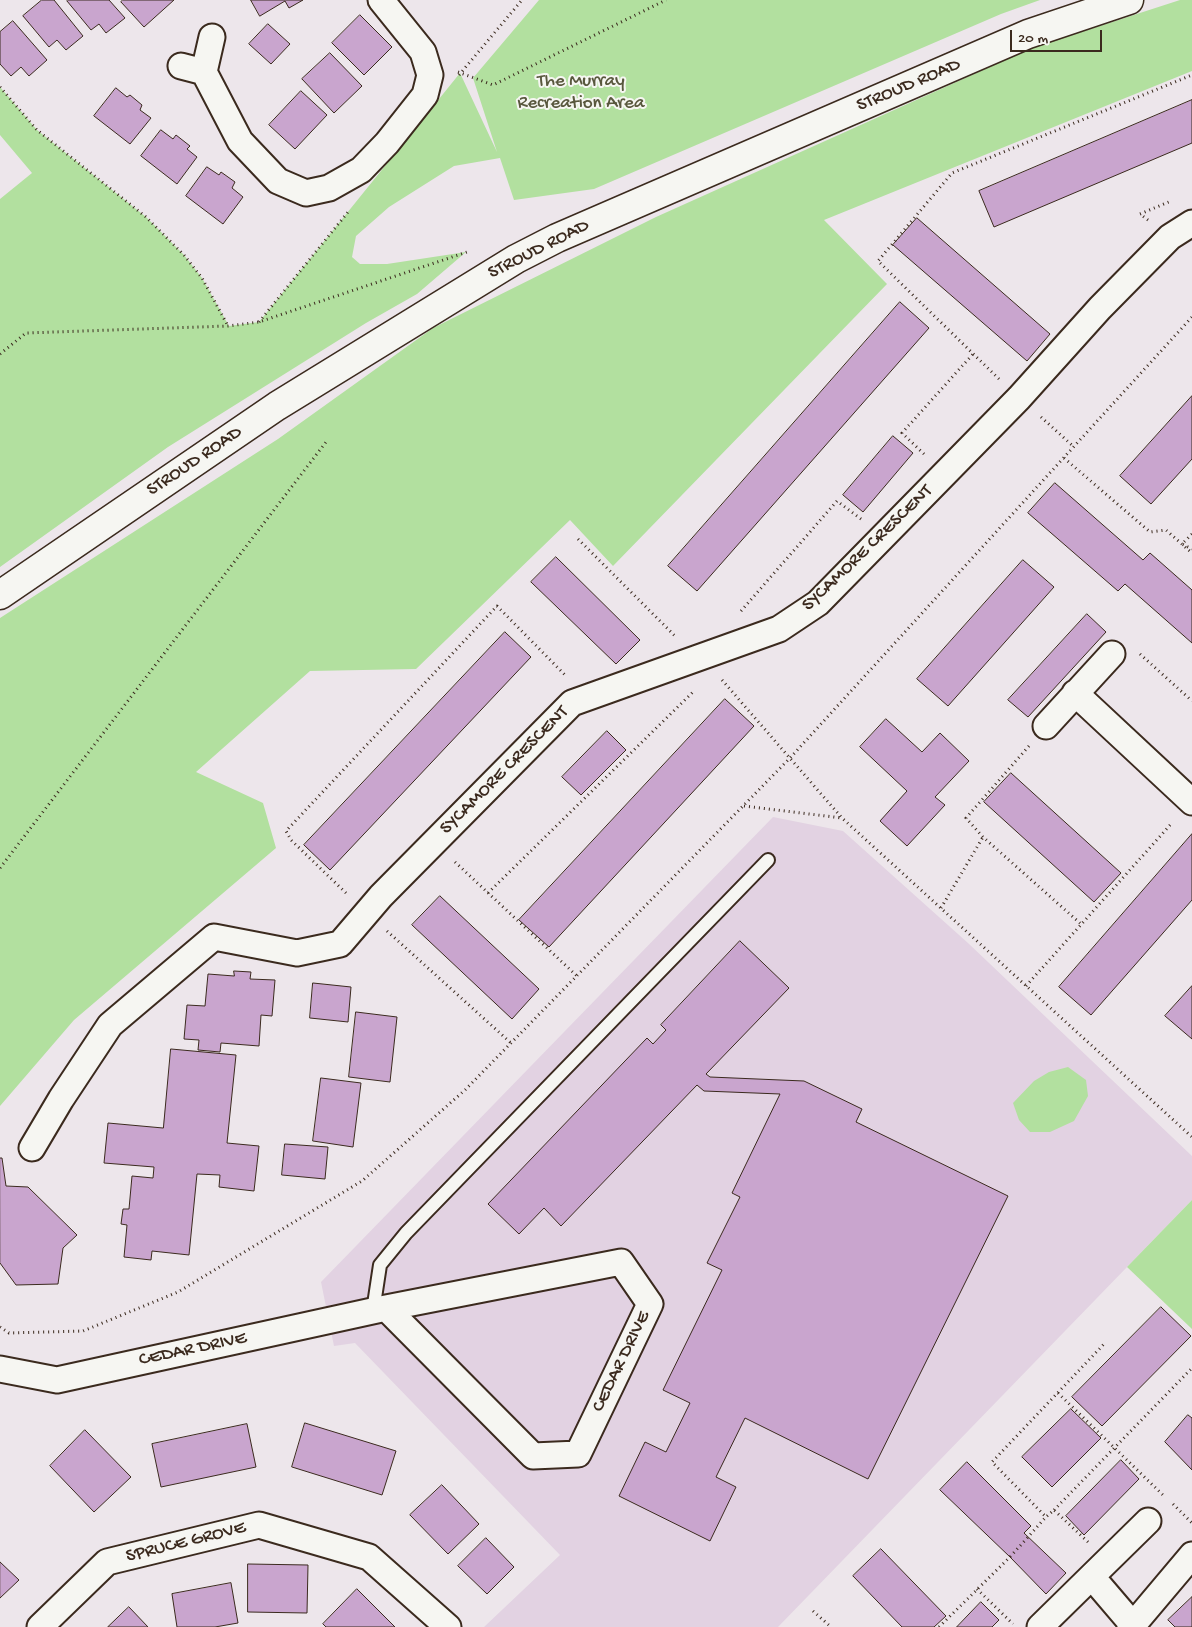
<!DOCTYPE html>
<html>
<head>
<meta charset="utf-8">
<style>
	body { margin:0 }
	#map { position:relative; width:1192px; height:1627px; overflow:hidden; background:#ede6eb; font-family:"Gochi Hand",sans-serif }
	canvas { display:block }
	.scale { position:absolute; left:1010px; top:30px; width:92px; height:22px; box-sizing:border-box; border:2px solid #3b2a1e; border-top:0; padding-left:6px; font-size:15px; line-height:18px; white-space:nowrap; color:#3b2a1e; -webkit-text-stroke:4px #f6f6f2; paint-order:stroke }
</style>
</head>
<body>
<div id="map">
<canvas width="1192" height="1627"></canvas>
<div class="scale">20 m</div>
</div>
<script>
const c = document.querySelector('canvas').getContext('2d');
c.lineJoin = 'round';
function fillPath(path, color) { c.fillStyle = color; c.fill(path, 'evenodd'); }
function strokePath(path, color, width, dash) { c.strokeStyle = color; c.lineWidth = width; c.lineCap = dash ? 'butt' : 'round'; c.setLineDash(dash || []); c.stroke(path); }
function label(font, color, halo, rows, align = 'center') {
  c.font = font + ' "Gochi Hand",sans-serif'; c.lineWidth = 4; c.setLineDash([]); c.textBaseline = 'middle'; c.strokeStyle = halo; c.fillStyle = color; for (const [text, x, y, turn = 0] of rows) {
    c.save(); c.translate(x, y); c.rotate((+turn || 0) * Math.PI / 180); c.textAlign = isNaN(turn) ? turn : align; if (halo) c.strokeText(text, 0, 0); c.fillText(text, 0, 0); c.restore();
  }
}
const built = new Path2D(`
	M773,817L843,831L968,943L1192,1156V1200L778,1627H484L560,1555L355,1343L334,1346L321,1282Z`);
const green = new Path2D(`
	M539,0H1040L1001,14L594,189L514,200L500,158L454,166L389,207L356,236L352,257L360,264H387L466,252L417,294L366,323L168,447L0,567V199L32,173L0,135V87L37,130L146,217L184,255L202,278L229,326L259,322L460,73L497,152L473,78Z
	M1180,0H1192V71L824,220L887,284L613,566L570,520L416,669L310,671L196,772L263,803L276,848L74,1020L0,1106V618L278,439L433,328L656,217L1032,48Z
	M1068,1067L1086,1080L1088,1096L1074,1121L1050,1132H1030L1019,1120L1013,1103L1034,1081L1049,1072Z
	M1192,1200V1329L1127,1267Z`);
const building = new Path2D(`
	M42,0H54L83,36L66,50L57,40L49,47L23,16Z
	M68,0H109L125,18L106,33L99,24L91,30L67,1Z
	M123,0H174L144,27L121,2Z
	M251,0H303L289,8L285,1L260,16Z
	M360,15L392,47L364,75L332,43Z
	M13,21L47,60L29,76L21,67L11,76L0,64V32Z
	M268,24L290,44L271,64L249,44Z
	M330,53L362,86L334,113L302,79Z
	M116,88L127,97L130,95L142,105L140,110L151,118L130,144L94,116Z
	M301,91L327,115L295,149L269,125Z
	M1192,100V143L994,227L979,191Z
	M161,130L173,139L176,135L190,146L187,149L197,157L177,184L141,156Z
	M207,167L219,175L221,172L235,182L232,188L243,197L223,224L186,196Z
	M917,218L1050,334L1027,361L893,245Z
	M900,302L929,328L697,591L668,566Z
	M1192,396V459L1151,504L1120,476Z
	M893,436L913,453L863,512L843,495Z
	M1055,483L1143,560L1150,553L1192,590V643L1125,584L1118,591L1028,513Z
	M556,557L640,640L616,664L531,582Z
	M1023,560L1054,587L948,706L917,679Z
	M1087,614L1106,632L1028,717L1008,700Z
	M505,632L531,657L330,870L304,845Z
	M725,699L754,726L549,947L519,920Z
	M886,719L922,752L940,733L969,761L935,797L945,805L907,846L880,821L907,791L860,747Z
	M607,731L626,750L581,795L562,777Z
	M1011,773L1121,873L1094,902L984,802Z
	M1192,834V900L1091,1015L1059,987Z
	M440,896L539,989L512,1019L412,925Z
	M740,941L789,988L706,1074L710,1077L804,1081L862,1109L856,1122L1008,1196L868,1479L745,1418L716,1477L736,1487L710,1541L619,1496L645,1442L666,1452L690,1403L663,1390L722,1270L707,1263L740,1197L732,1193L780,1094L704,1091L697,1085L561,1226L544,1208L519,1234L488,1204L647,1038L653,1044L666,1030L661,1025Z
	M234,971L251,972L250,979L275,980L272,1016L261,1015L259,1046L221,1043L220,1052L198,1050L199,1040L184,1039L187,1005L205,1006L208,974L234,976Z
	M313,983L351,987L348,1022L310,1018Z
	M1192,986V1039L1165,1016Z
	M356,1012L397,1017L390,1082L349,1077Z
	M171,1049L236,1055L227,1143L259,1146L254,1191L219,1187L220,1175L197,1174L189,1255L152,1251L151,1260L124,1257L127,1225L121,1224L123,1209H129L132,1176L153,1178L154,1167L104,1163L108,1123L163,1128Z
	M321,1078L361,1083L353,1147L313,1141Z
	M285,1144L328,1147L325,1179L282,1175Z
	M0,1158H2L6,1186L28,1187L77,1235L63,1248L58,1284L16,1285L0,1263Z
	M1161,1307L1191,1336L1102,1426L1072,1397Z
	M1071,1409L1101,1438L1052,1487L1022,1457Z
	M1188,1415L1192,1418V1470L1165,1442Z
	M305,1423L396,1451L382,1495L292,1467Z
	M247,1424L256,1467L161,1487L152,1444Z
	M85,1430L131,1477L94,1512L50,1466Z
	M1121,1460L1139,1479L1084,1535L1066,1516Z
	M967,1462L1031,1526L1024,1533L1066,1573L1046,1594L1010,1557L940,1490Z
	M442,1485L479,1524L448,1554L410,1515Z
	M486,1538L514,1567L487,1594L458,1566Z
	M881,1549L946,1616L934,1627H902L853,1576Z
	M0,1562L19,1580L0,1598Z
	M248,1564L308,1565L307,1613L248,1612Z
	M231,1583L238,1623L215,1627H177L172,1594Z
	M357,1589L395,1627H326L323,1624Z
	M1192,1597V1627H1175L1168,1620Z
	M981,1602L999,1620L992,1627H957Z
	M129,1607L148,1627H108Z`);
const path = new Path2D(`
	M458,72L493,85L666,0
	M459,75L522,0
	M0,87L37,130L146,217L184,255L202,278L228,326
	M1148,220L1140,214L1171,201
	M259,322L348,212
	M0,354L26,333L228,326L259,322L467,252
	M999,379L878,261L952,173L1192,75
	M1041,417L1074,447
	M924,454L902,433L973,354
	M1064,458L1150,532L1166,530L1192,553
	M1192,534L1182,544L1192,549
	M578,539L675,636
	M741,611L837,501L861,519
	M1140,654L1192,701
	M722,680L842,818L1192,1137
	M1029,746L966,818L983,837L1081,924
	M744,806L842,818
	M455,862L577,976
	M0,868L326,442
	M346,893L291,840L286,831L497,606L566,676
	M488,893L694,691
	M941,908L983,837
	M387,931L511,1043
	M1026,986L1172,823
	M0,1327L9,1333L83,1331L178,1292L362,1181L465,1090L790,758L1192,317
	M1058,1393L1165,1497
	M1173,1504L1192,1523
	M1054,1510L1192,1368
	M1088,1542L1054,1510L1046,1517L992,1462L1104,1344
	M977,1589L1013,1624
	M813,1611L831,1627
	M939,1627L1010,1557L1046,1517`);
const lane = new Path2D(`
	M373,1311L380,1265L406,1233L768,860`);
const street = new Path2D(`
	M181,66L204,72L240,141L278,181L306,193L329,188L361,170L387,143L425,95L430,75L423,52L381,0
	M204,72L212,37
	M1075,693L1192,802
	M1046,726L1112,654
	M32,1148L61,1099L110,1025L214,937L297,953L340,944L381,896L572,703L779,629L818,603L1019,398L1100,308L1170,237L1192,223
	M0,1369L57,1380L386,1308L621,1262L650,1304L578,1454L533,1456L386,1308
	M1092,1577L1133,1625L1130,1627
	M1133,1625L1192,1555
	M40,1627L107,1562L259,1525L369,1557L448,1627
	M1040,1627L1148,1521`);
const secondary = new Path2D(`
	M0,595L277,406L516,259L557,238L1028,34L1129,0`);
const parkNames = [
	["The Murray",581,82],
	["Recreation Area",581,104]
];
const streetNames = [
	["STROUD ROAD",909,86,-23],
	["STROUD ROAD",539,250,-27],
	["STROUD ROAD",195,462,-34],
	["SYCAMORE CRESCENT",868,549,-44],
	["SYCAMORE CRESCENT",505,771,-45],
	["CEDAR DRIVE",193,1350,-12],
	["CEDAR DRIVE",622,1362,-64],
	["SPRUCE GROVE",186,1543,-14]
];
fillPath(built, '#e2d2e2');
fillPath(green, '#b2e09f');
fillPath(building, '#c9a5ce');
strokePath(building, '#3b2a1e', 1);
strokePath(lane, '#3b2a1e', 16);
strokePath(street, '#3b2a1e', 29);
strokePath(secondary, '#3b2a1e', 31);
strokePath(path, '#3b2a1e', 3, [1, 4]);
strokePath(lane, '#f6f6f2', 12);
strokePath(street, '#f6f6f2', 25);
strokePath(secondary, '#f6f6f2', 28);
label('19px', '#59583e', '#f6f6f2', parkNames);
label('19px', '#3b2a1e', '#f6f6f2', streetNames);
</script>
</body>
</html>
